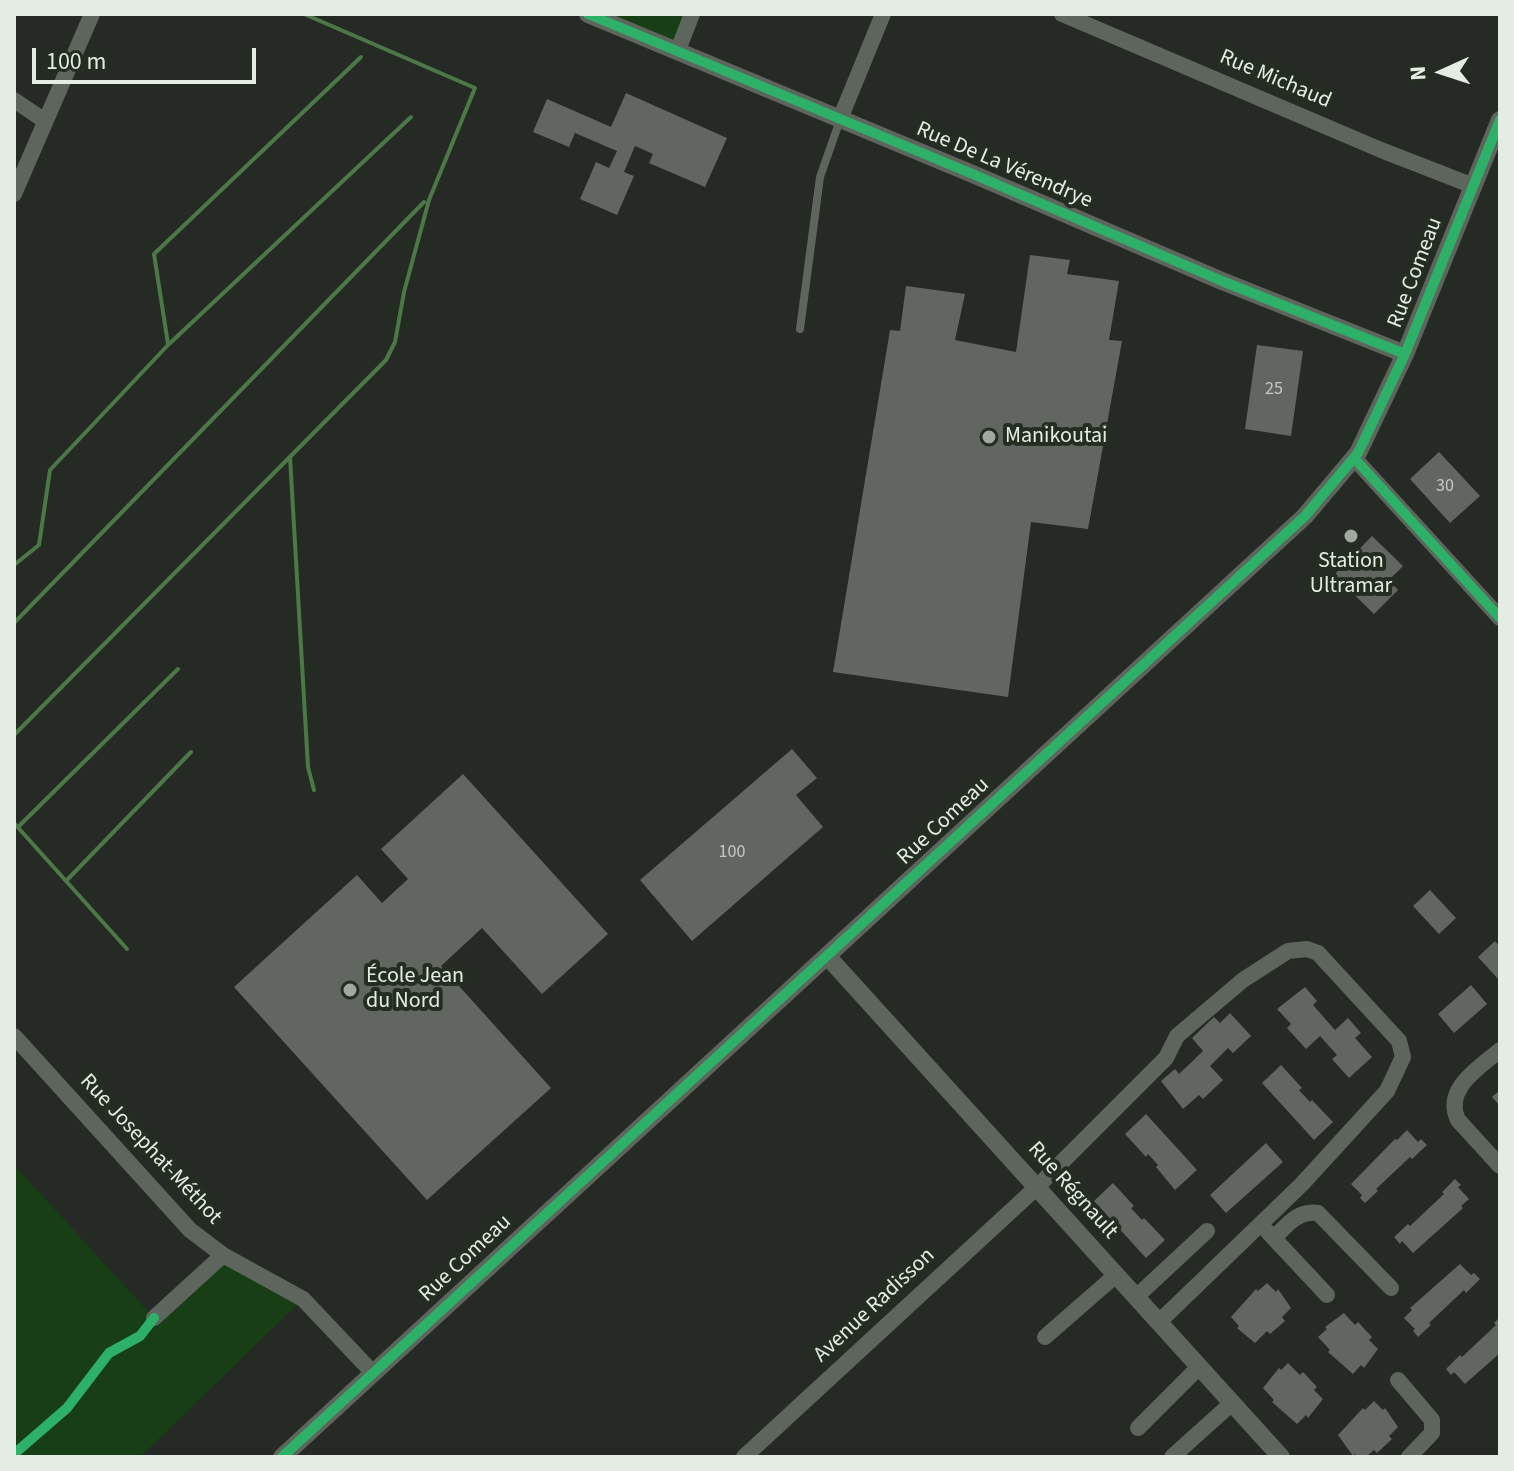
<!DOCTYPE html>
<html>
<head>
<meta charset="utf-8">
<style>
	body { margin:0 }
	#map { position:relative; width:1514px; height:1471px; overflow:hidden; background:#252b24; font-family:"Source Sans 3",sans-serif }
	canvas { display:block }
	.frame { position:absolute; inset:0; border:16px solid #e5ece4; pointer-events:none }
	.north { position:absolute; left:1402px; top:32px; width:80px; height:80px; -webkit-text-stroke:6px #232e21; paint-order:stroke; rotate:267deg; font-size:22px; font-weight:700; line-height:32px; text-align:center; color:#e5ece4 }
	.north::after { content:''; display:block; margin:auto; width:28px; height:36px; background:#e5ece4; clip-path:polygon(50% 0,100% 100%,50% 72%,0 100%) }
	.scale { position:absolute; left:32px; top:48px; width:224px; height:36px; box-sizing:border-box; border:4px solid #e5ece4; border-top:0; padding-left:10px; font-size:24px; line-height:28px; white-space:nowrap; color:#e5ece4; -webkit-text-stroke:6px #232e21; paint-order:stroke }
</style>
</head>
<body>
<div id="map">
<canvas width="1514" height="1471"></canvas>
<div class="frame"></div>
<div class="north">N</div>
<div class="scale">100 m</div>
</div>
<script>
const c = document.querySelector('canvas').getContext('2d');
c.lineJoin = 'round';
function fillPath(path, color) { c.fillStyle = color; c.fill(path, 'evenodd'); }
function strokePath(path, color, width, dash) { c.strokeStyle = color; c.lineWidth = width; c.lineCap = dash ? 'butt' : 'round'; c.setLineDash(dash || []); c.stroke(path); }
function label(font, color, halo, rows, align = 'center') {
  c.font = font + ' "Source Sans 3",sans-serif'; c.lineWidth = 8; c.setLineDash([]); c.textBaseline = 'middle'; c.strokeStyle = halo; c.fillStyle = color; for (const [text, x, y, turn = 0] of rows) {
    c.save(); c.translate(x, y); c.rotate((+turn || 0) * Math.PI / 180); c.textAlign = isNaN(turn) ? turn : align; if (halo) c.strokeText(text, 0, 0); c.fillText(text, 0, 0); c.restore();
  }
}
const green = new Path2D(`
	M590,14H687L674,48Z
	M14,1165L154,1318L223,1255L303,1299L140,1457H14Z`);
const stream = new Path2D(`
	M168,344L154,254L361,57
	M290,457L308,767L314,790
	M14,565L39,545L50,470L168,345L411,117
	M14,623L424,202
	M14,735L386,360L395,342L404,292L429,200L475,88L304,14
	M14,823L127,949
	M18,827L178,669
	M66,881L191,752`);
const building = new Path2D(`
	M626,93L727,138L705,187L649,163L653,154L635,146L624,172L634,176L617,215L580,199L596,162L609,168L617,151L575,133L569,147L533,132L547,99L611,127Z
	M1030,255L1070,260L1067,274L1119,281L1109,340L1122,341L1088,529L1031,522L1008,697L833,672L890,330L900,331L906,286L965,294L955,340L1016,352Z
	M1257,345L1303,351L1291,436L1245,429Z
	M1439,452L1480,496L1450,523L1410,479Z
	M1372,536L1403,566L1389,580L1398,590L1374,614L1334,575Z
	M792,749L817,778L796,795L823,827L692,941L640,880Z
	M463,774L608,934L542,994L482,928L441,966L551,1088L427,1200L234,987L357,875L382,903L408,879L381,849Z
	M1430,890L1456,918L1439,934L1413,906Z
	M1495,941L1500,947V981L1478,957Z
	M1471,985L1487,1004L1454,1033L1438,1014Z
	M1305,987L1317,1001L1313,1005L1335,1030L1348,1018L1361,1033L1355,1038L1372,1057L1349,1078L1332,1059L1337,1055L1320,1036L1306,1049L1287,1028L1291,1024L1277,1009Z
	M1230,1013L1251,1036L1233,1053L1228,1048L1210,1066L1223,1080L1203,1099L1199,1095L1183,1109L1161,1081L1175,1069L1179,1074L1203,1051L1192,1038L1214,1017L1220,1023Z
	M1281,1065L1302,1088L1299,1090L1310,1102L1312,1100L1333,1122L1314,1140L1262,1083Z
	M1500,1090V1106L1492,1097Z
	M1146,1114L1197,1170L1175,1190L1156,1167L1158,1165L1148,1154L1146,1157L1125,1134Z
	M1407,1130L1418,1142L1421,1139L1427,1145L1412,1159L1410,1157L1376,1189L1378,1191L1365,1203L1360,1198L1362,1195L1351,1184L1395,1139L1397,1140Z
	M1266,1143L1283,1162L1226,1213L1210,1195Z
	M1455,1179L1461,1185L1458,1187L1469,1199L1461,1206L1463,1208L1413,1253L1402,1241L1400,1244L1394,1237L1408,1224L1410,1226L1444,1194L1442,1192Z
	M1113,1183L1134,1206L1131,1208L1142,1220L1144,1218L1165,1240L1146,1258L1094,1201Z
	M1460,1264L1471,1275L1474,1273L1480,1279L1466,1293L1464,1290L1429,1323L1431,1325L1418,1337L1413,1331L1415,1329L1404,1318L1412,1310L1410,1308Z
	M1267,1283L1276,1292L1278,1289L1291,1308L1282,1317L1285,1321L1270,1334L1267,1331L1255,1343L1237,1328L1239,1326L1231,1317L1256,1289L1258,1291Z
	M1344,1313L1355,1325L1358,1322L1372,1337L1369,1340L1378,1349L1364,1368L1361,1365L1353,1374L1328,1352L1330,1350L1318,1337L1327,1329L1325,1327Z
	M1500,1317V1353L1465,1384L1454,1372L1451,1375L1446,1369L1460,1355L1462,1357L1496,1325L1494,1323Z
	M1288,1363L1300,1375L1303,1372L1317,1387L1314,1390L1323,1399L1308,1418L1306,1415L1297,1424L1272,1402L1274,1400L1263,1388L1279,1368L1281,1370Z
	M1374,1401L1383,1410L1385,1408L1398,1427L1389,1436L1392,1439L1377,1453L1374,1450L1366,1457H1358L1355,1454L1353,1456L1338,1435L1363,1408L1365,1410Z`);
const service = new Path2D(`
	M800,329L820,177L840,120`);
const minor = new Path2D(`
	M1062,14L1381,150L1471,185
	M678,50L692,14
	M14,100L45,121
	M840,119L883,14
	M14,194L92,14
	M1354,458L1500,618
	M14,1036L190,1230L223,1255L303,1299L373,1373
	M1500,1050C1479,1068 1443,1089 1458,1120L1500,1166
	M1268,1232L1327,1295
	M1274,1238C1287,1225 1298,1210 1318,1213L1391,1288
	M1136,1297L1207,1231
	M154,1318L223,1255
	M1045,1337L1116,1275
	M1398,1380L1432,1420V1433L1409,1457
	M1138,1428L1199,1367
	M744,1457L1037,1187L1166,1058L1177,1036L1243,980L1288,951L1307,949L1318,953L1399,1041L1403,1057L1387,1091L1302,1184L1159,1322
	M1172,1457L1232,1403`);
const tertiary = new Path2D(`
	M588,14L975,175L1222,281L1405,354
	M828,957L1281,1457
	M282,1457C623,1143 964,830 1305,516L1358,453L1405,354L1500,120`);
const cycleway = new Path2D(`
	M588,14L975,175L1222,281L1405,354
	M1354,458L1500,618
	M14,1454L67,1408L109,1353L140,1336L154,1318
	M282,1457C623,1143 964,830 1305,516L1358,453L1405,354L1500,120`);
const markers = [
	[989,437,8,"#a2a8a1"],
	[1351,536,8,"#a2a8a1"],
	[350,990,8,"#a2a8a1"]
];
const numberNames = [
	["25",1274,390],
	["30",1445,487],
	["100",732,853]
];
const streetNames = [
	["Rue Michaud",1275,80,23],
	["Rue De La Vérendrye",1004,166,23],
	["Rue Comeau",1416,273,-69],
	["Rue Comeau",944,822,-43],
	["Rue Josephat-Méthot",150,1150,47],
	["Rue Régnault",1072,1191,48],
	["Rue Comeau",466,1259,-43],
	["Avenue Radisson",875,1306,-43]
];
const poiNames = [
	["Manikoutai",1005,437],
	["Station",1351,562,"center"],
	["Ultramar",1351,587,"center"],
	["École Jean",366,977],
	["du Nord",366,1002]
];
fillPath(green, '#173e14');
strokePath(stream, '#4c7847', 4);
fillPath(building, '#616660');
strokePath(service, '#5e655c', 8);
strokePath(minor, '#5e655c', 16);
strokePath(tertiary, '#5e655c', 18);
strokePath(cycleway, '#2db169', 10);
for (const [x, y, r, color] of markers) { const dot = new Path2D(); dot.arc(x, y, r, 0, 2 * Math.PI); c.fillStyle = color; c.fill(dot); strokePath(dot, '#232e21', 3); }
label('18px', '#c4cac3', null, numberNames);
label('22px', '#e5ece4', '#232e21', streetNames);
label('22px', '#e5ece4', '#232e21', poiNames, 'left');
</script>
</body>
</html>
